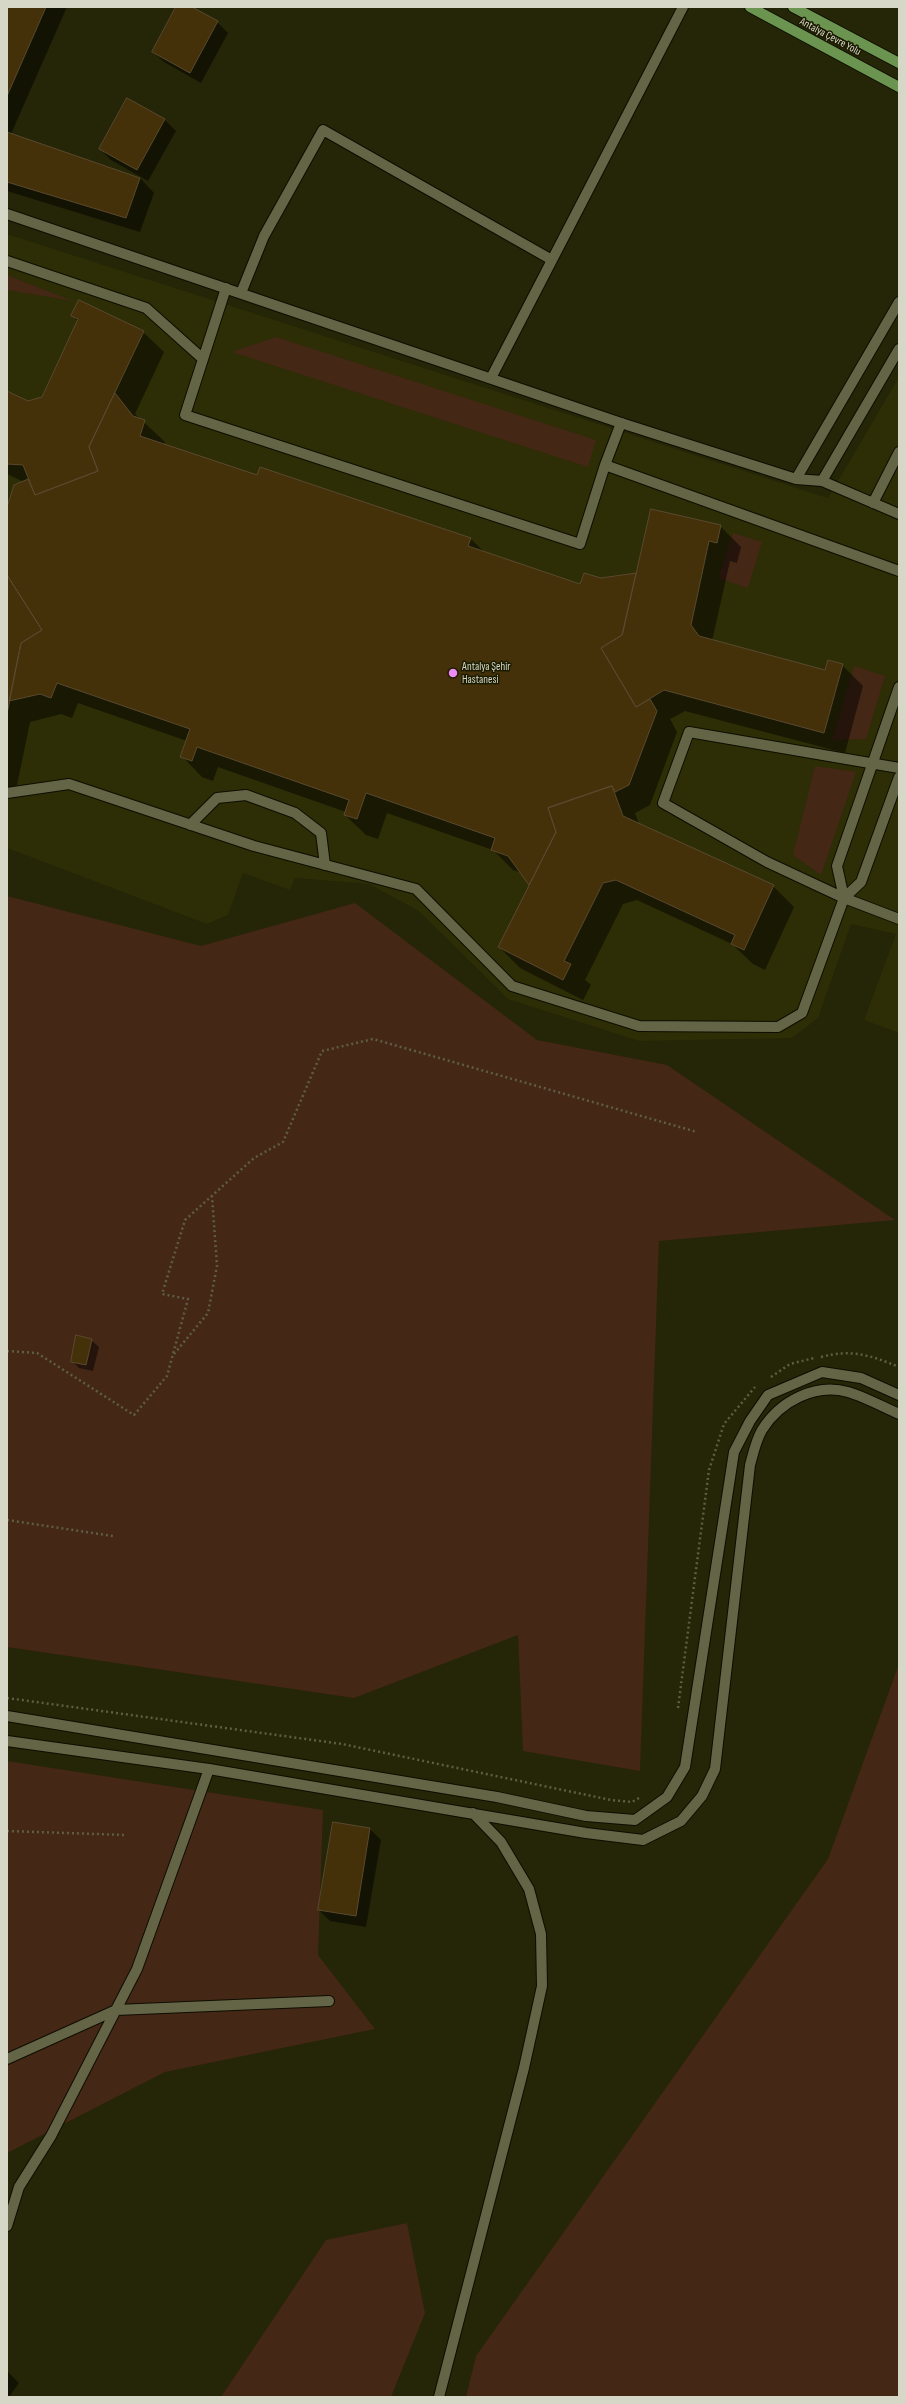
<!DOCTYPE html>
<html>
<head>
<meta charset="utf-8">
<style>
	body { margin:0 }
	#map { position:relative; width:906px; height:2404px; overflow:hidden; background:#252507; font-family:"Sofia Sans Condensed",sans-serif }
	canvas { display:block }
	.frame { position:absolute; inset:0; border:8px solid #d6d7c6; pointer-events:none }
</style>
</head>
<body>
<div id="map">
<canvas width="906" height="2404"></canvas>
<div class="frame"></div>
</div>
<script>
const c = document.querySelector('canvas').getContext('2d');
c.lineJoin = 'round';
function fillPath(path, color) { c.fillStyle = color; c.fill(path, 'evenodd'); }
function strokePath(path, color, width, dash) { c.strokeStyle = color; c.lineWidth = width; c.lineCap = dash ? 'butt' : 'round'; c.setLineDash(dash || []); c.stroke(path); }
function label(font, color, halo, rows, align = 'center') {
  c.font = font + ' "Sofia Sans Condensed",sans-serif'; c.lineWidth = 3; c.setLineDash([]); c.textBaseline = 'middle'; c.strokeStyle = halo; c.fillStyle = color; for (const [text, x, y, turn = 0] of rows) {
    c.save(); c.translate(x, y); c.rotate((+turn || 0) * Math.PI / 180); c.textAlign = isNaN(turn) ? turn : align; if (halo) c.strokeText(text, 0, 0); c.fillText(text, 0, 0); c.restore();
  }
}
const built = new Path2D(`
	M7,234L828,498L899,377V1033L864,1020L896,934L851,924L818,1018L792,1038L639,1041L508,999L419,911L369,884L295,878L290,890L243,873L228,915L207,924L7,848Z`);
const green = new Path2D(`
	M7,275L73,301L7,290Z
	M276,337L596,440L588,467L232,352Z
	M733,533L762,542L748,588L718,578Z
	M854,666L885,676L866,739L832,740Z
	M815,766L856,772L821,875L793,855Z
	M7,896L201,946L355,903L537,1040L667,1065L895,1220L659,1241L640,1771L523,1751L518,1635L354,1698L7,1647Z
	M899,1664V2397H466L476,2356L828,1859Z
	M7,1761L323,1810L318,1955L375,2029L165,2072L7,2153Z
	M407,2223L425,2313L391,2397H221L326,2240Z`);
const shadow = new Path2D(`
	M7,7H67L11,134L140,178L154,193L140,232L7,191Z
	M177,7H190L217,22L228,33L201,83L164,62L153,52Z
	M128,99L165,120L176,131L148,181L111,160L100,149Z
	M73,316L143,332L164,352L135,414L165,442L164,445L258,477L471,539L485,553L581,586L601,579L637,574L720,526L741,547L737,563L730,561L712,641L826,671L842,665L863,686L845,753L685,711L670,719L677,732L650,805L635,813L639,824L773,886L794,907L765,970L753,964L732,944L637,900L623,904L585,980L591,985L583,1000L520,968L499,947L530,885L522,873L513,870L493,850L387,813L378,839L366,835L345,815L346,812L218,767L213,781L202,777L182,756L187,741L78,703L72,718L61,714L30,722L16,790L7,788V510L24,482L7,474V393L28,402L42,398L78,322Z
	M91,1340L99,1347L93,1371L79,1368L72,1361Z
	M370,1829L381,1840L366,1927L330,1921L319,1910Z
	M7,2371L19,2383L9,2397H7Z`);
const building = new Path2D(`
	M7,7H46L7,96Z
	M176,7H192L218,21L190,73L152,52Z
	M127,98L165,119L137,170L99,149Z
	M7,132L140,178L126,218L7,182Z
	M79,300L144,331L89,447L98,471L35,495L23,465L7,464V391L28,401L42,397L78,319L71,316Z
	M115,393L133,416L145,420L140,436L257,475L260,467L471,538L468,546L580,584L584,573L601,578L636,573L622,635L601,648L636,707L650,699L657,711L629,785L615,792L612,786L548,808L556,832L529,885L508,856L491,850L495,838L366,793L357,819L344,815L349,800L197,747L192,761L180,757L190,729L57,683L51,698L40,694L9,701L21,643L42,630L7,575V507L14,485L28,479L35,495L98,471L89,447Z
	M651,509L721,525L717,543L709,541L691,625L699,636L825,670L828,660L843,664L824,733L664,690L636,707L601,648L622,635Z
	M7,575L42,630L21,643L7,714Z
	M612,786L623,816L774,885L744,950L731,944L735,935L616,880L603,883L564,961L571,964L563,980L498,947L556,832L548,808Z
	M76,1335L92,1339L86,1365L71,1362Z
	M333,1822L370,1828L356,1916L318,1910Z`);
const path = new Path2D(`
	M7,1351L37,1353L134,1415L167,1376L188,1299L162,1294L185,1220L254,1158L283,1142L322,1051L373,1039L697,1132
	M174,1354L208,1313L217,1266L212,1196
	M821,1357C852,1349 870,1355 899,1367
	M771,1377L790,1364L814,1358
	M7,1520L113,1536
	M7,1698L342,1744L611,1800L632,1802L639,1798
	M678,1708L709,1470L724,1424L755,1387
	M7,1831L125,1835`);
const lane = new Path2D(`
	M7,261L146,308L203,359
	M226,288L185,415L580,544L605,465
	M621,423L605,465L899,571
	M822,481L899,514
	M873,503L899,452
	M899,768L689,732L663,803L767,862L844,898L899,919
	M7,793L69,784L254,846L416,889L512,986L639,1026L778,1027L802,1013L844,898L861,882L899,777
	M190,825L217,798L246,795L295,813L321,833L325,865
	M844,898L837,866L899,687`);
const street = new Path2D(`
	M7,214L621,423L796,479L822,481L899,349
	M241,293L264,236L323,130L552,260
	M491,378L683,7
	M796,479L899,302
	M7,2059L116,2010L329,2001
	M7,2226L19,2187L51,2136L137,1969L209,1769`);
const secondary = new Path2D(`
	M7,1716L497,1797L586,1816L635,1820L667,1797L685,1767L734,1452L750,1421L768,1395L822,1372L861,1378L899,1395
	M7,1741L209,1769L586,1833L643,1840L681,1821L702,1796L715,1769L750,1465C753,1454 756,1440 762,1430C780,1401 815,1383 848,1392C865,1397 883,1407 899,1414
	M439,2397L524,2068L542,1986L541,1934L529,1889L501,1842L473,1813`);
const primary = new Path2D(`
	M750,7L899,87
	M793,7L899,63`);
const markers = [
	[453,673,5,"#ef8bf6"]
];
const streetNames = [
	["Antalya Çevre Yolu",830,37,28]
];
const poiNames = [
	["Antalya Şehir",462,667],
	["Hastanesi",462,680]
];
fillPath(built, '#2d2d06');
fillPath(green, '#442715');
fillPath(shadow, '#0007');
fillPath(building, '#44310a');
strokePath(building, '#59492e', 1);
strokePath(lane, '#0e0d00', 12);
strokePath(street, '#0e0d00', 12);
strokePath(secondary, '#0e0d00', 12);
strokePath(primary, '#0e0d00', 12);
strokePath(path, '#5e5e44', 2.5, [2, 3]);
strokePath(lane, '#646546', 10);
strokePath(street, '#646546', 10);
strokePath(secondary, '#646546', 10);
strokePath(primary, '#6b9451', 10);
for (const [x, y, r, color] of markers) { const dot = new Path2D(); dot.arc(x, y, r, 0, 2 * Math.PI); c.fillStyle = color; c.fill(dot); strokePath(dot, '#1b1b00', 1.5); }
label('11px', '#d6d7c6', '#1b1b00', streetNames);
label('11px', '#d6d7c6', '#1b1b00', poiNames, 'left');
</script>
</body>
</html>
